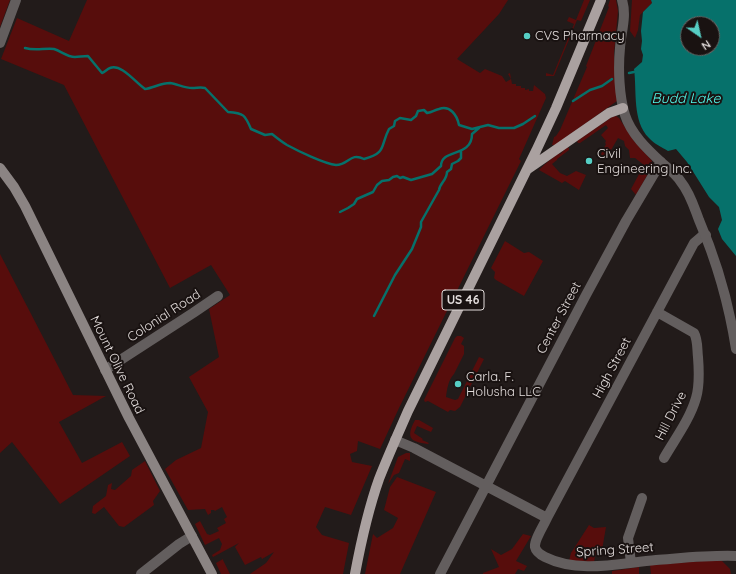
<!DOCTYPE html>
<html>
<head>
<meta charset="utf-8">
<style>
	body { margin:0 }
	#map { position:relative; width:736px; height:574px; overflow:hidden; background:#221b1a; font-family:Quicksand,sans-serif }
	canvas { display:block }
	.north { position:absolute; left:680px; top:16px; width:40px; height:40px; box-sizing:border-box; background:#191211; border:1px solid #6a6362; border-radius:50%; rotate:146deg; font-size:11px; font-weight:700; line-height:16px; text-align:center; color:#e3dddc }
	.north::after { content:''; display:block; margin:auto; width:14px; height:18px; background:#56cec4; clip-path:polygon(50% 0,100% 100%,50% 72%,0 100%) }
</style>
</head>
<body>
<div id="map">
<canvas width="736" height="574"></canvas>
<div class="north">N</div>
</div>
<script>
const c = document.querySelector('canvas').getContext('2d');
c.lineJoin = 'round';
function fillPath(path, color) { c.fillStyle = color; c.fill(path, 'evenodd'); }
function strokePath(path, color, width, dash) { c.strokeStyle = color; c.lineWidth = width; c.lineCap = dash ? 'butt' : 'round'; c.setLineDash(dash || []); c.stroke(path); }
function label(font, color, halo, rows, align = 'center') {
  c.font = font + ' Quicksand,sans-serif'; c.lineWidth = 4; c.setLineDash([]); c.textBaseline = 'middle'; c.strokeStyle = halo; c.fillStyle = color; for (const [text, x, y, turn = 0] of rows) {
    c.save(); c.translate(x, y); c.rotate((+turn || 0) * Math.PI / 180); c.textAlign = isNaN(turn) ? turn : align; if (halo) c.strokeText(text, 0, 0); c.fillText(text, 0, 0); c.restore();
  }
}
const green = new Path2D(`
	M0,0H10L0,27Z
	M87,0H508L499,14L457,59L480,73L485,69L502,76L506,82L511,79L508,74L510,73L512,84H516V86H521V88H525V90L529,89V91H533L534,85L545,94L546,98L519,159L521,161L399,408L380,449L358,441L357,451L350,454L352,462L372,466L351,515L325,507L316,527L322,535L349,543L343,574H250L266,563L274,552L262,559L261,557L245,565L235,547L239,543L213,557L212,555L220,550L222,544L219,538L205,545L195,524L200,521L207,534L210,535L219,531L217,528L226,523L224,519L227,517L222,507L215,511L214,510H211V513L208,515L205,509L188,510L165,469L176,460L201,448L208,412L189,377L219,357L209,309L230,295L211,265L170,288L64,85L1,59L17,18L69,41Z
	M584,0H590L581,21L577,20L554,76H546V73L553,75L574,24L567,21L569,17L576,20Z
	M610,0H616L618,11L614,53L617,101L555,145H552L554,137L556,136L560,130L587,67L586,66L609,7L608,6Z
	M632,0H651L652,3L640,15L638,30L635,38L630,31Z
	M616,116L619,118L634,141L652,161L650,170L636,195L631,189L644,165L635,158H630L629,150L625,146L624,141L618,138L607,157H603L601,154L606,144L605,143L606,141L601,135L608,128L606,125L580,143H578L577,141L612,117Z
	M567,147L569,148V150L557,159V160L552,164L560,173L567,176L576,171L586,175L579,190L565,181L562,183L539,170L545,164L559,153L560,154Z
	M505,241L524,253L529,252L543,261L524,296L496,280L494,278L495,272L491,268Z
	M0,254L73,395L106,396L59,422L82,463L122,442L130,456L60,504L12,442L0,453Z
	M457,336H461L464,338L461,344L464,346V354L454,374C448,380 447,390 446,397L455,400L458,399L479,357L484,359L460,407L455,411L450,410L448,412L428,401L425,402L424,400L455,338Z
	M415,420H419L433,428L431,432L417,426L414,433L423,439L422,440L429,443L428,444C424,443 419,443 415,441C406,437 412,426 415,420Z
	M406,453H410V461L405,459L399,473L394,475L388,484L398,457Z
	M145,461L160,491L153,501L154,505L124,527L119,526L104,507L95,514L92,513L93,506L106,496L108,485L112,483L111,489L115,490L131,476L132,470Z
	M397,477L436,492L400,574H365L373,534L377,538L393,528L398,518L384,510L390,487Z
	M589,525L594,528L606,527L601,556L595,555L594,563L569,561L571,553Z
	M523,534L531,536L516,561L527,566L524,571L518,569L515,574H483V573L499,567L491,549L501,555L512,549Z
	M223,559V560L230,574H221L216,563Z
	M701,561H722L730,569L731,574H651L650,565Z
	M639,567V574H612V571Z`);
const water = new Path2D(`
	M651,0H736V256L722,239L718,229L722,220L719,207L709,197L687,162L676,149L668,151C662,147 654,144 649,138C632,121 637,91 634,69L642,62L643,55L641,49L642,41L641,31L643,12L652,3ZM688,24H712V48H688Z`);
const stream = new Path2D(`
	M25,48C35,51 44,48 54,49C61,51 67,57 75,57C79,57 83,56 88,56L102,73C105,72 107,69 110,68C121,63 136,83 145,89C153,88 161,83 170,83C177,84 185,88 192,88C197,88 201,87 205,88L228,112C244,113 245,115 251,129L265,135L272,134C277,138 282,142 287,145C298,151 325,164 336,165C349,165 350,152 364,159C387,153 380,146 389,129L394,126L395,121L400,118L411,120L416,116L418,111L424,110L427,113C433,112 434,110 439,109C450,105 457,115 459,125L472,129L488,125L499,128H514L523,124L535,116
	M629,73L634,72
	M573,101L590,90L602,86L612,79
	M340,212L348,208L354,204L357,199L373,192L377,185L382,181L389,180L393,177L397,176L400,178L403,177L411,180L432,174L441,166C441,148 472,158 472,134L479,128
	M374,316L395,275L412,249L421,227V222L439,190C440,183 447,180 447,172L451,169L452,164L458,161L461,158V151`);
const minor = new Path2D(`
	M657,312L694,333C698,340 697,349 698,357C699,370 700,385 696,398C690,419 675,439 664,458
	M105,370L193,313L218,296
	M395,440L414,448L547,518C544,525 534,540 535,547C536,552 541,555 545,557C579,574 620,563 656,560C683,558 710,555 736,556
	M547,518L694,243L701,237L706,235
	M631,563L628,538L642,498
	M141,574L179,544L192,536
	M440,574L586,295L626,221L661,162`);
const tertiary = new Path2D(`
	M622,0C627,16 621,32 620,48C618,68 619,96 625,115C631,134 647,149 662,163C669,169 676,174 681,182C690,193 694,207 699,220C717,262 729,304 736,349
	M0,43L16,0`);
const secondary = new Path2D(`
	M0,168L14,187L25,206L129,418L212,574`);
const primary = new Path2D(`
	M528,169L609,113L623,108
	M355,574C361,542 368,510 379,479C388,456 398,434 408,411L536,151L556,108L601,0`);
const markers = [
	[527,36,4,"#56cec4"],
	[589,161,4,"#56cec4"],
	[458,384,4,"#56cec4"]
];
const shields = [
	[463,300,42]
];
const shieldNames = [
	["US 46",463,300]
];
const poiNames = [
	["CVS Pharmacy",535,36],
	["Civil",597,154],
	["Engineering Inc.",597,169],
	["Carla. F.",466,377],
	["Holusha LLC",466,392]
];
const streetNames = [
	["Colonial Road",164,316,-33],
	["Center Street",559,318,-62],
	["Mount Olive Road",117,365,64],
	["High Street",612,368,-62],
	["Hill Drive",671,416,-63],
	["Spring Street",615,550,-4]
];
const waterNames = [
	["Budd Lake",686,99]
];
fillPath(green, '#570d0c');
fillPath(water, '#06716b');
strokePath(stream, '#06716b', 2.5);
strokePath(minor, '#635e5e', 10);
strokePath(tertiary, '#635e5e', 10);
strokePath(secondary, '#8b8483', 10);
strokePath(primary, '#aaa1a0', 10);
for (const [x, y, r, color] of markers) { const dot = new Path2D(); dot.arc(x, y, r, 0, 2 * Math.PI); c.fillStyle = color; c.fill(dot); strokePath(dot, '#191211', 1.5); }
for (const [x, y, w] of shields) { const box = new Path2D(); box.roundRect(x - w / 2, y - 10, w, 20, 3); c.fillStyle = '#191211'; c.fill(box); strokePath(box, '#e3dddc', 1); }
label('bold 12px', '#e3dddc', null, shieldNames);
label('13px', '#e3dddc', '#191211', poiNames, 'left');
label('13px', '#e3dddc', '#191211', streetNames);
label('italic 14px', '#54faed', '#191211', waterNames);
</script>
</body>
</html>
